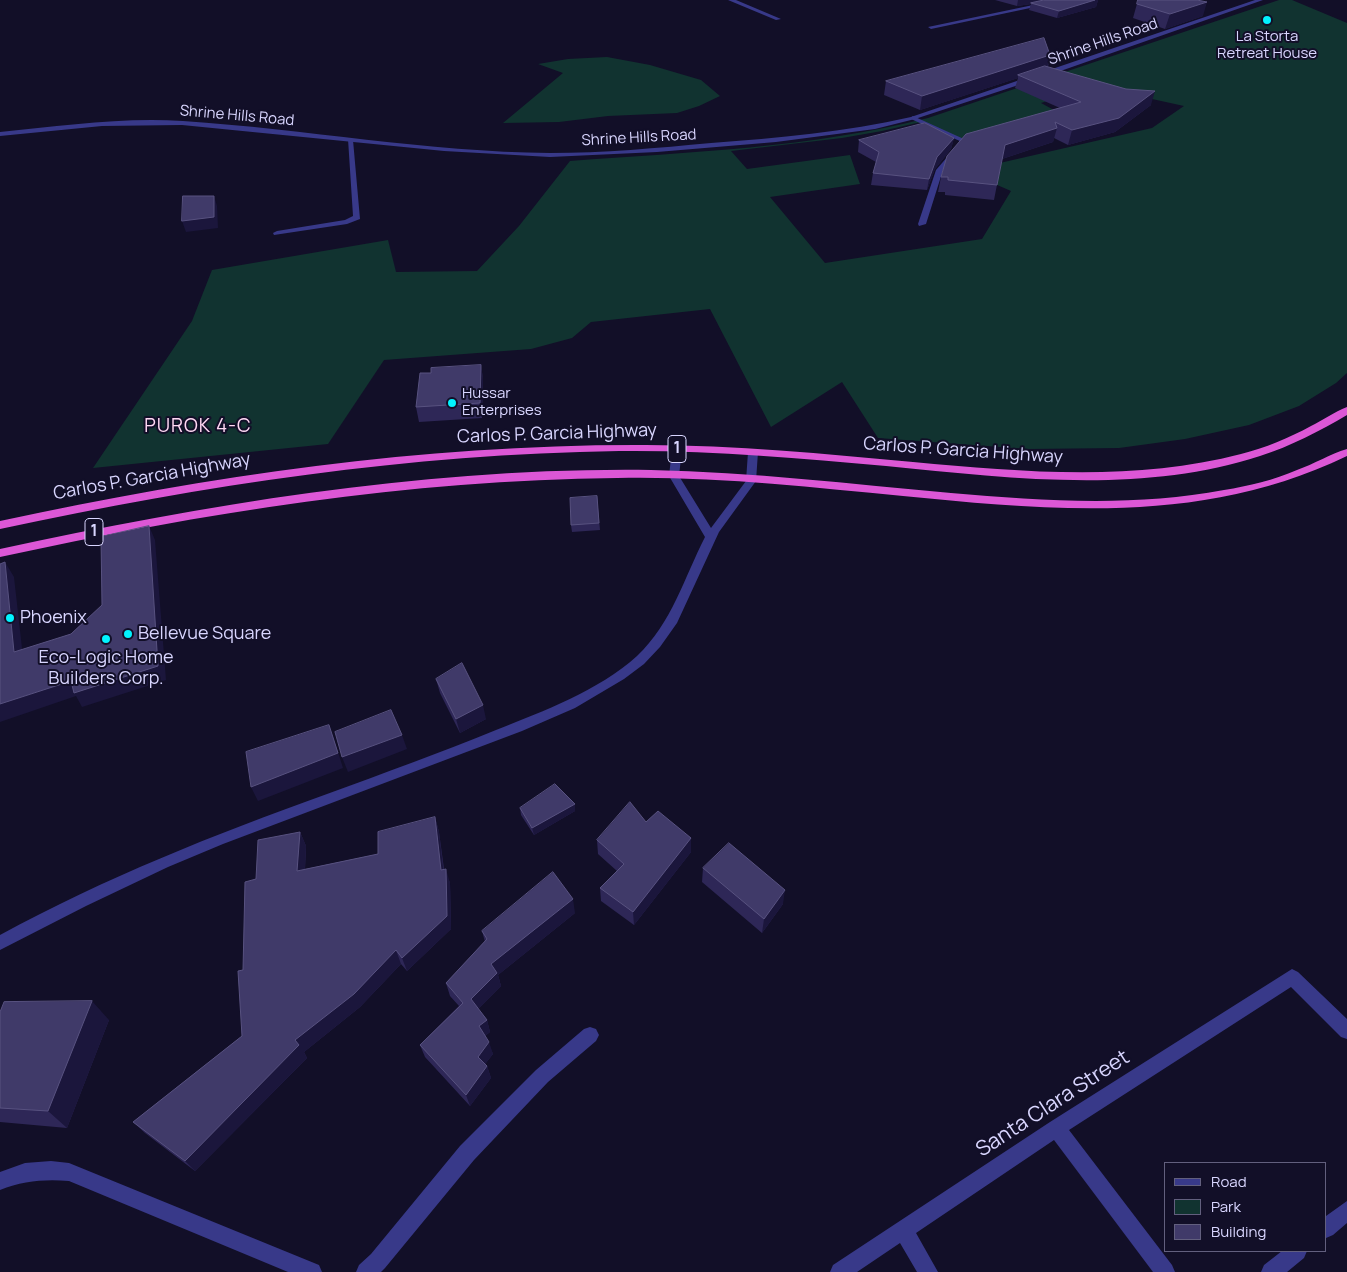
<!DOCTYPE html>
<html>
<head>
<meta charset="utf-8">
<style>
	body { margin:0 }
	#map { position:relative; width:1347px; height:1272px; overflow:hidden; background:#120f28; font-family:Manrope,sans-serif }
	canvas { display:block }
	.legend { position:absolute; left:1164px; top:1162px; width:162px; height:90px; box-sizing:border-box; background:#120f28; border:1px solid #625f7e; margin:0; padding:6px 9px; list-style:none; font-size:15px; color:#d9d6ff }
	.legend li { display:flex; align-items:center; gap:10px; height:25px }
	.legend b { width:25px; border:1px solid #625f7e }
</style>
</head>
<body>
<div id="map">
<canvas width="1347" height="1272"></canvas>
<ul class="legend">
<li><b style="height:6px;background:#383989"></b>Road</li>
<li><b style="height:14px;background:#113330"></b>Park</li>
<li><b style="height:14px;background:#403a69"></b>Building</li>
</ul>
</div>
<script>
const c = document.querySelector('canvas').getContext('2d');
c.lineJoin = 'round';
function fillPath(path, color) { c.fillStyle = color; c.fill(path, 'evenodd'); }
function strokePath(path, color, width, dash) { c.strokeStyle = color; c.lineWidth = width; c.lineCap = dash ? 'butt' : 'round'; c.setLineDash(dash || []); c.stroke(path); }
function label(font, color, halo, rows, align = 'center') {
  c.font = font + ' Manrope,sans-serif'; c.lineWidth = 4; c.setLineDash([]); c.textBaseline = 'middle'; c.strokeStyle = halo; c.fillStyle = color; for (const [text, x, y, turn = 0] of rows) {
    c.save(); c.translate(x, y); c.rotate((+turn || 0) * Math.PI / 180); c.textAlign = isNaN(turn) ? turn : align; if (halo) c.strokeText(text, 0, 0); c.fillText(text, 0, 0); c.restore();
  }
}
const green = new Path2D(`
	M1279,0H1292L1347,23V373L1336,383L1299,406L1249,425L1185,439L1119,448L1027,449L878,438L842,382L771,427L710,309L591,322L572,338L531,349L384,360L328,444L93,468L192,321L212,270L388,240L396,272L477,271L519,226L570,161C690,152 811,148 928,118ZM1093,86L1184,106L1152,128L965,171L1011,191L982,239L825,263L770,197L860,184L850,155L747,169L731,151L842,138L882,131L921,122L964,141L1065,116L1041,103Z
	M607,57L650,65L701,80L720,96L699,106L677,113L608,116L559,122L503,123L563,73L538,64L568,59Z`);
const minor = new Path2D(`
	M728,0H736L781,19L776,20Z
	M1057,0H1068L931,29L928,27Z
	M913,116L966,140L967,141L962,142L911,119L910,118Z
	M348,139L353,140L360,219L347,224L274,235L273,233L277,231L345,220L353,216Z
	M955,148L960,149L943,170L926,224L919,226L918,224L936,170Z
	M677,446L682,449L679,476L711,528L746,481L748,452L753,449L758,452L756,481L719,532L677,623L660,647L644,664L624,679L575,708L522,731L223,844L168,867L86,906L0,950V935C107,877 213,835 327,794C384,773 440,753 496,730C544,711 598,691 637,656C672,623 684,578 705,537L669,476L672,449Z
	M1292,969L1298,972L1347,1019V1039L1341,1037L1291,987L1069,1130L1172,1265L1175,1272H1153L1054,1140L916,1233L938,1272H917L900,1243L857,1272H830L833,1265L1050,1122Z
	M590,1027L596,1029L599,1035L596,1041L548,1082L474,1160L385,1268L381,1272H356L359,1265L371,1254L460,1146L536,1070L584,1029Z
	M51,1161L69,1163L319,1265L322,1272H288L69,1181C44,1179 23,1181 0,1190V1172L25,1163Z
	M1347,1201V1223L1333,1235L1326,1238V1216Z
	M1282,1251H1307L1304,1258L1287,1272H1261L1264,1265Z`);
const tertiary = new Path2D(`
	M1255,0H1263L1052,74L915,119L875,129L776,142L657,152L550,157L444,151L182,125L102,126L0,136V132C61,126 122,117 183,121C306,129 427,152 550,153C603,153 658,148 711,143C778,138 845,132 911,117Z`);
const trunk = new Path2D(`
	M1347,407V415C1320,431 1291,446 1260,456C1140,495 1009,478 886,466C797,458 708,450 619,451C409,454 204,485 0,529V521C213,475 428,444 646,445C735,445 825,454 913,462C1022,472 1134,482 1241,454C1265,448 1289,438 1311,426C1323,420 1334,412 1347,407Z
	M1347,449V456C1204,525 1056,511 903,496C808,487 713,476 617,478C408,480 203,513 0,557V549C214,503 432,467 651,470C752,472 851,484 951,493C1042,501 1134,507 1224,490C1249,486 1274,480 1297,470C1314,464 1330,454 1347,449Z`);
const wall = new Path2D(`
	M995,0H1098L1096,7L1057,18L1029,10L1031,4L1017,6Z
	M1138,0L1203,16L1165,29L1133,18Z
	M1050,55L1048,67L1151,105L1115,132L1068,145L1054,138L1053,142L1002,159L994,200L945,195V192H938L941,177L1060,108L1015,88L1018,78L920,110L884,95L886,81Z
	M954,138L951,149L935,169L927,190L871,185L873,173L876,162L858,152L859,140Z
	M481,365L483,379L482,418L419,422L416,407L431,373Z
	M597,496L600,530L572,532L571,525Z
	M436,679L486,719L460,733L440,693Z
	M520,808L575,811L534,835L521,815Z
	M435,817L439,832L444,869L450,883L451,929L407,971L401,964L360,1007L304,1052L307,1058L195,1171L145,1133L133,1122L242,1036L243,970L256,879L300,832L306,846L305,869L378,854Z
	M646,822L691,838V852L634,925L601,901L600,888L617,871L598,854L597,840Z
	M703,868L783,904L762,933L702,882Z
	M575,913L498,975L501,986L478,1009L487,1020L490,1032L485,1036L493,1054L485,1064L487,1066L491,1078L470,1106L425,1057L420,1045L459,1006L450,996L446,983L485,942L482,931Z
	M0,1012L109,1020L67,1128L0,1122Z`);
const shadedWall = new Path2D(`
	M1018,0H1048L1031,3V4L1017,6Z
	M1095,0H1098L1096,7L1057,18L1059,11Z
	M1207,2L1203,16L1165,29L1170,14Z
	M1050,55L1047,68L1018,75V78L920,110L922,96Z
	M1155,91L1151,105L1115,132L1068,145L1072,130Z
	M1057,128L1053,142L1002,159L1005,145Z
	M954,138L951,149L935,169L927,190L929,179L937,157Z
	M214,196L217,206L218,228L186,232L182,221Z
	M481,365L483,379L482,418L480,403Z
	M149,526L155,540L166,680L82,707L76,696L0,722V704L71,681Z
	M5,562L14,577L24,666L14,652Z
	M483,705L486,719L460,733L456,719Z
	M329,725L334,739L343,768L258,801L251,787Z
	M402,735L407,749L348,772L342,757Z
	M575,804V811L534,835L532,828Z
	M435,817L439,832L445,884L441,870Z
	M300,832L306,846L304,885L297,871Z
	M691,838V852L634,925L633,912Z
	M446,869L450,883L451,929L407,971L402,958Z
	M785,890L783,904L762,933L764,919Z
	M573,899L575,913L498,975L501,986L475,1012L471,999L491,964Z
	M396,950L401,964L360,1007L304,1052L307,1058L195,1171L185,1161L295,1040Z
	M92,1001L109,1020L67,1128L48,1111Z
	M487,1020L490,1032L482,1038L479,1026Z
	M489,1042L493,1054L482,1068L478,1057Z
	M487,1066L491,1078L470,1106L466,1095Z`);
const building = new Path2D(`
	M1044,0H1095L1059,11L1031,3Z
	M1138,0H1197L1207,2L1170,14L1137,4Z
	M1044,38L1050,55L922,96L886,81Z
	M1045,66L1126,89L1155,91L1119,118L1072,130L1055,122L1057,128L1005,145L997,185L948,180V177H941L947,156L966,134L1081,102L1018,75Z
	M925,123L954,138L937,157L929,179L873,173L879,152L859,140Z
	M183,196H214V217L182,221Z
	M481,365L480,403L416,407L420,373H431V368Z
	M597,496L599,523L571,525L570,498Z
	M149,526L158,666L74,693L71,681L0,704V564L5,562L14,652L71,634L102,605L101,537Z
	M462,663L483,705L456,719L436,679Z
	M391,710L402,735L342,757L335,732Z
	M329,725L338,753L251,787L246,752Z
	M555,784L575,804L532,828L520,808Z
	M630,802L646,822L658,811L691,838L633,912L600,888L624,864L597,840Z
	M435,817L441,870L446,869L447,916L402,958L396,950L354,994L295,1040L299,1045L185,1161L133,1122L242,1036L238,971L243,970L245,882L256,879L258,840L300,832L297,871L378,854V832Z
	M729,843L785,890L764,919L703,868Z
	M553,872L573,899L491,964L497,973L471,999L487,1020L479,1026L489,1042L478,1057L487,1066L466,1095L420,1045L463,1003L446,983L487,939L482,931Z
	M92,1001L48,1111L0,1108V1012L4,1002Z`);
const markers = [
	[1267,20,5,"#02f3ff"],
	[452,403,5,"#02f3ff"],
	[10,618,5,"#02f3ff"],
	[128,634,5,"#02f3ff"],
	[106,639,5,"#02f3ff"]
];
const farPoinames = [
	["La Storta",1267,37],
	["Retreat House",1267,54],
	["Hussar",462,394,"left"],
	["Enterprises",462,411,"left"]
];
const farStreetnames = [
	["Shrine Hills Road",1103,42,-19],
	["Shrine Hills Road",237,116,5],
	["Shrine Hills Road",639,138,-3]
];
const shields = [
	[677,449,18],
	[94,532,18]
];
const shieldNames = [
	["1",677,449],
	["1",94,532]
];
const streetNames = [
	["Carlos P. Garcia Highway",557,434,-2],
	["Carlos P. Garcia Highway",963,451,4],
	["Carlos P. Garcia Highway",152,477,-10]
];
const poiNames = [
	["Phoenix",20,618],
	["Bellevue Square",138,634],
	["Eco-Logic Home",106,658,"center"],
	["Builders Corp.",106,679,"center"]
];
const neighbourhoodNames = [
	["PUROK 4-C",198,427]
];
const nearStreetnames = [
	["Santa Clara Street",1053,1104,-33]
];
fillPath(green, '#113330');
fillPath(minor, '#383989');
fillPath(tertiary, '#383989');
fillPath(trunk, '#dc57d6');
fillPath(wall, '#2e2757');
fillPath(shadedWall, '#1b163c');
fillPath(building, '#403a69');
strokePath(building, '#585280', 1);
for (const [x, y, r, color] of markers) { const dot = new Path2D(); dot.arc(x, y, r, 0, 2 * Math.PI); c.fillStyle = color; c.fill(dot); strokePath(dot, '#120f28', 2); }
label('15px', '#d9d6ff', '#120f28', farPoinames);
label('15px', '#d9d6ff', '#120f28', farStreetnames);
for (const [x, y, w] of shields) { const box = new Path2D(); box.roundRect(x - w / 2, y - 13.5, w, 27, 4); c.fillStyle = '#120f28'; c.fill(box); strokePath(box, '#d9d6ff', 1); }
label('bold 16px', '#d9d6ff', null, shieldNames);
label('18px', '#d9d6ff', '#120f28', streetNames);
label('18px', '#d9d6ff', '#120f28', poiNames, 'left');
c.letterSpacing = '1px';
label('19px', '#ffd8f3', '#120f28', neighbourhoodNames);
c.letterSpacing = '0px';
label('21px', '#d9d6ff', '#120f28', nearStreetnames);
</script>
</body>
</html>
